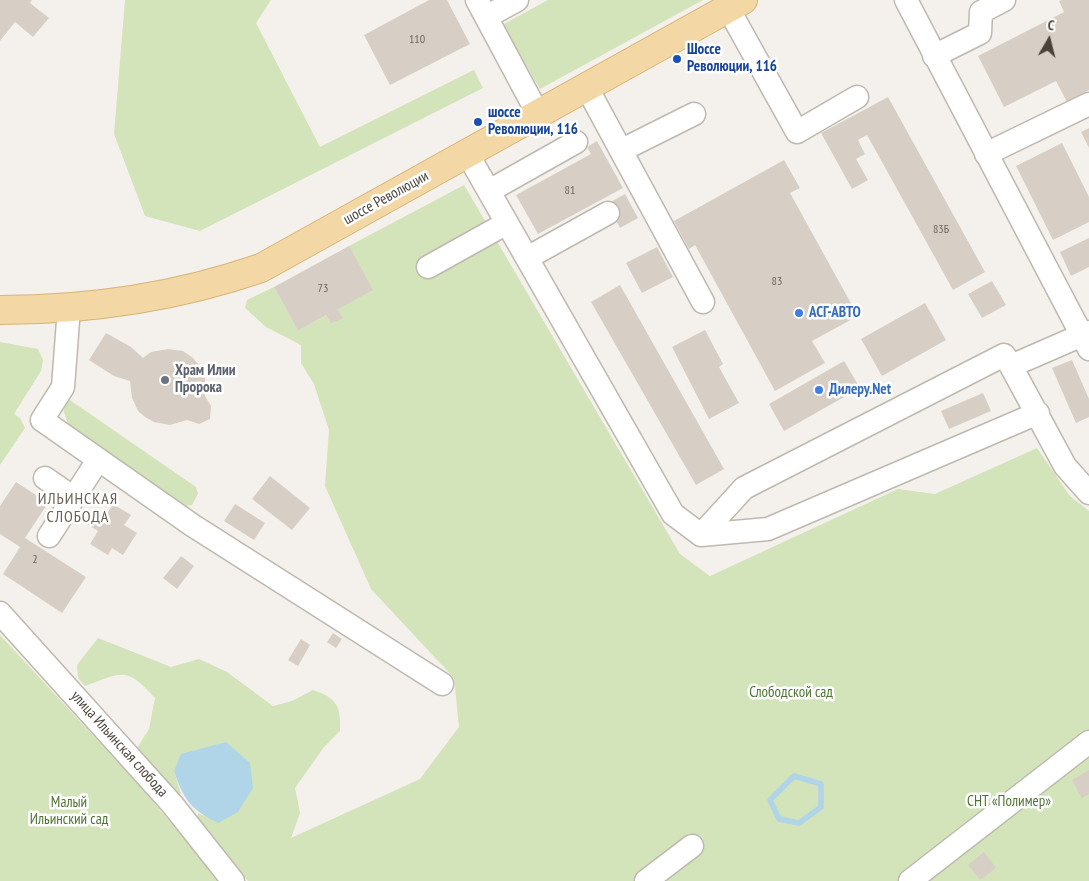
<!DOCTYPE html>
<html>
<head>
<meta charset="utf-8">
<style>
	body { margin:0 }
	#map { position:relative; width:1089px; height:881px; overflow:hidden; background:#f4f1ec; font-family:"PT Sans Narrow",sans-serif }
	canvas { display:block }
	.north { position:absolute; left:1024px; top:15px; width:50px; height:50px; -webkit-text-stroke:4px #fff; paint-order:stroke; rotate:8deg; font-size:14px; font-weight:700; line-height:20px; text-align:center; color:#48423a }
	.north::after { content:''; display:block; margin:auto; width:18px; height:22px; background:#48423a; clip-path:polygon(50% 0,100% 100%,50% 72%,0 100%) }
</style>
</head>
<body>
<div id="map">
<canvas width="1089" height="881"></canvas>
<div class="north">С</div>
</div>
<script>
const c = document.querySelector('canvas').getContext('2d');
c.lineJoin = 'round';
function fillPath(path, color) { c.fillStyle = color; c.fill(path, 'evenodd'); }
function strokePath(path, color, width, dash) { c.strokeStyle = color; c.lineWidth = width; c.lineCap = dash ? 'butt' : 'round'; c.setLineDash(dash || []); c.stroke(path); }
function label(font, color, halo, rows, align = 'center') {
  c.font = font + ' "PT Sans Narrow",sans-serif'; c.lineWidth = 5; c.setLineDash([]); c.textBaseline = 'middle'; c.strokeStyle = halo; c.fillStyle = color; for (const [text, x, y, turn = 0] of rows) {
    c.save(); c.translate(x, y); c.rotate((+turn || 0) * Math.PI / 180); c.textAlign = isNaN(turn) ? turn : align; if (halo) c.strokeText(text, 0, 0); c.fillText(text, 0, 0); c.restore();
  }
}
const green = new Path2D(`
	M125,0H271L256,23L320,147L474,70L483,88L200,231L145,216L114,134Z
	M548,0H703L540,89L502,25Z
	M464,185L680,554L710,576L898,489L935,494L1037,448L1070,496L1089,511V881H248L197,819L198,813L218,822L174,771L181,794H177L137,748L149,729L155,698C126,666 123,672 85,686L78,678L77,665L98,638L171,667L199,659L227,672L273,706L292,701L313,690C337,698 341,706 340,731L324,747L295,788L300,813L291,838L420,779L459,727L454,678L371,589L325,486L329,430L314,384L301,363V345L266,327L245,308L247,300L274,287L298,331L326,315L331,324L342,318L338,309L349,246Z
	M0,342L38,349L43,360L41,371L14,414L20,418L25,428L0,465Z
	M67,398L196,487L198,494L192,505L184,506L86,439L68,425L62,405Z
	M0,635L138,784L220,881H0Z`);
const water = new Path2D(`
	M226,742L250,763L253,788L238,812L218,823C191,810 183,799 174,771L181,754Z`);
const stream = new Path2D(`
	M794,776L821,784V807L799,823L779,819L770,800Z`);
const building = new Path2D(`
	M0,0H32L30,3L49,18L33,37L15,22L0,41Z
	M429,0H447L470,44L390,85L364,35Z
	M1062,0H1089V90L1067,102L1056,81L1004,107L978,56L1064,12L1059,1Z
	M888,97L985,272L953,290L867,135L858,140L865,154L856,159L868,180L852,189L821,133Z
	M1089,128V148L1081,132Z
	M597,141L623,188L538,234L516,195L591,154L587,147Z
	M1062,143L1089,197V222L1053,240L1016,166Z
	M784,160L800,188L790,193L858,316L812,341L825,363L775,391L695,245L689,249L674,221Z
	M625,194L638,218L620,228L607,204Z
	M1089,238V267L1071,276L1060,252Z
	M349,246L373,290L338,309L343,318L331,324L326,315L298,331L274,287Z
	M657,247L673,277L642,293L626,263Z
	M992,281L1006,305L982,318L968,294Z
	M620,285L724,469L696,485L591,302Z
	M925,303L946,340L882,376L861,339Z
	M705,330L723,364L719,367L739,403L709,419L672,347Z
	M106,333L131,347L143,358L151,352L168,349L183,351L193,358L199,365L205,378V396L211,406L210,419L199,424L187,420L170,425L154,422L145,417L138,411L132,398L130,381L114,376L89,360Z
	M1072,360L1089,399V417L1076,423L1052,368Z
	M844,361L860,388L784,431L769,404Z
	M983,393L991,411L949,429L941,411Z
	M270,476L310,508L292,530L252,499Z
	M16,482L48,503L25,538L86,577L62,613L3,574L20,547L0,534V506Z
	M113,504L131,515L124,525L137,533L123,555L112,548L108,555L90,544L98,531L87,524L95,511L105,517Z
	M235,504L265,523L254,540L224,521Z
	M181,556L194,566L177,589L163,578Z
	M333,633L342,639L336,648L327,642Z
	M301,639L310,645L298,666L288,660Z
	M1089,770V794L1082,798L1072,780Z
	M984,852L996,868L980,880L968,865Z`);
const minor = new Path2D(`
	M477,0L538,114
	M906,0L1089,349
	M728,8L797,132L857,97
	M486,17L517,0
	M934,56L980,33L981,12L1004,0
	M586,86L703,302
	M622,150L694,114
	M467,153L673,514L701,535L768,529L1038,413
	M986,154L1089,104
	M489,191L576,142
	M527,258L608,213
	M428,267L507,223
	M69,308L63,387L42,420L192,525L442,684
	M1011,366L1065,466L1089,493
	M45,478L74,498
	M701,535L744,488L1004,355L1011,366L1089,332
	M49,536L98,460
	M0,613L172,804L233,881
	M646,881L692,846
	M910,881L1089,742`);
const major = new Path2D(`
	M0,310C89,310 177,297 261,268L743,0`);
const markers = [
	[677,59,5,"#1a4fb4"],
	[478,122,5,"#1a4fb4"],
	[799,313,5,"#3f7fe0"],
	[165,380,5,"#6b7280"],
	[819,390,5,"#3f7fe0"]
];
const numberNames = [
	["110",417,40],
	["81",570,191],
	["83Б",941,230],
	["83",777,282],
	["73",323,289],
	["2",35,560]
];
const transitNames = [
	["Шоссе",687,50],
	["Революции, 116",687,67],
	["шоссе",488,113],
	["Революции, 116",488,130]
];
const streetNames = [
	["шоссе Революции",386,198,-29],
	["улица Ильинская слобода",119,744,48]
];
const shopNames = [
	["АСГ-АВТО",809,313],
	["Дилеру.Net",829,390]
];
const worshipNames = [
	["Храм Илии",175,371],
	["Пророка",175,388]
];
const parkNames = [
	["Слободской сад",791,693],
	["СНТ «Полимер»",1009,802],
	["Малый",69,803],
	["Ильинский сад",69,820]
];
const neighbourhoodNames = [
	["ИЛЬИНСКАЯ",78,499],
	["СЛОБОДА",78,517]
];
fillPath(green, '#d3e3ba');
fillPath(water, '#b0d5e9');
strokePath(stream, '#b0d5e9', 5.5);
fillPath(building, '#d7cfc5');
strokePath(minor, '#bfb8af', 25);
strokePath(major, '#d7b477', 30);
strokePath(minor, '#fff', 22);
strokePath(major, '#f3d8a6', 28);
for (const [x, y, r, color] of markers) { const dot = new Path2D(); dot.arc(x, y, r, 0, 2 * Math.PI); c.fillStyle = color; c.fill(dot); strokePath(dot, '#fff', 2); }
label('12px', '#6c655d', null, numberNames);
label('bold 15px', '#164399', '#fff', transitNames, 'left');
label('15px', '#48423a', '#fff', streetNames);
label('bold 15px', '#366cbe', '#fff', shopNames, 'left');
label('bold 15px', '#5b616d', '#fff', worshipNames, 'left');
label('15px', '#507334', '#fff', parkNames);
c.letterSpacing = '1px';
label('16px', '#695f53', '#fff', neighbourhoodNames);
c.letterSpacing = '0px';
</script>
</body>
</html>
